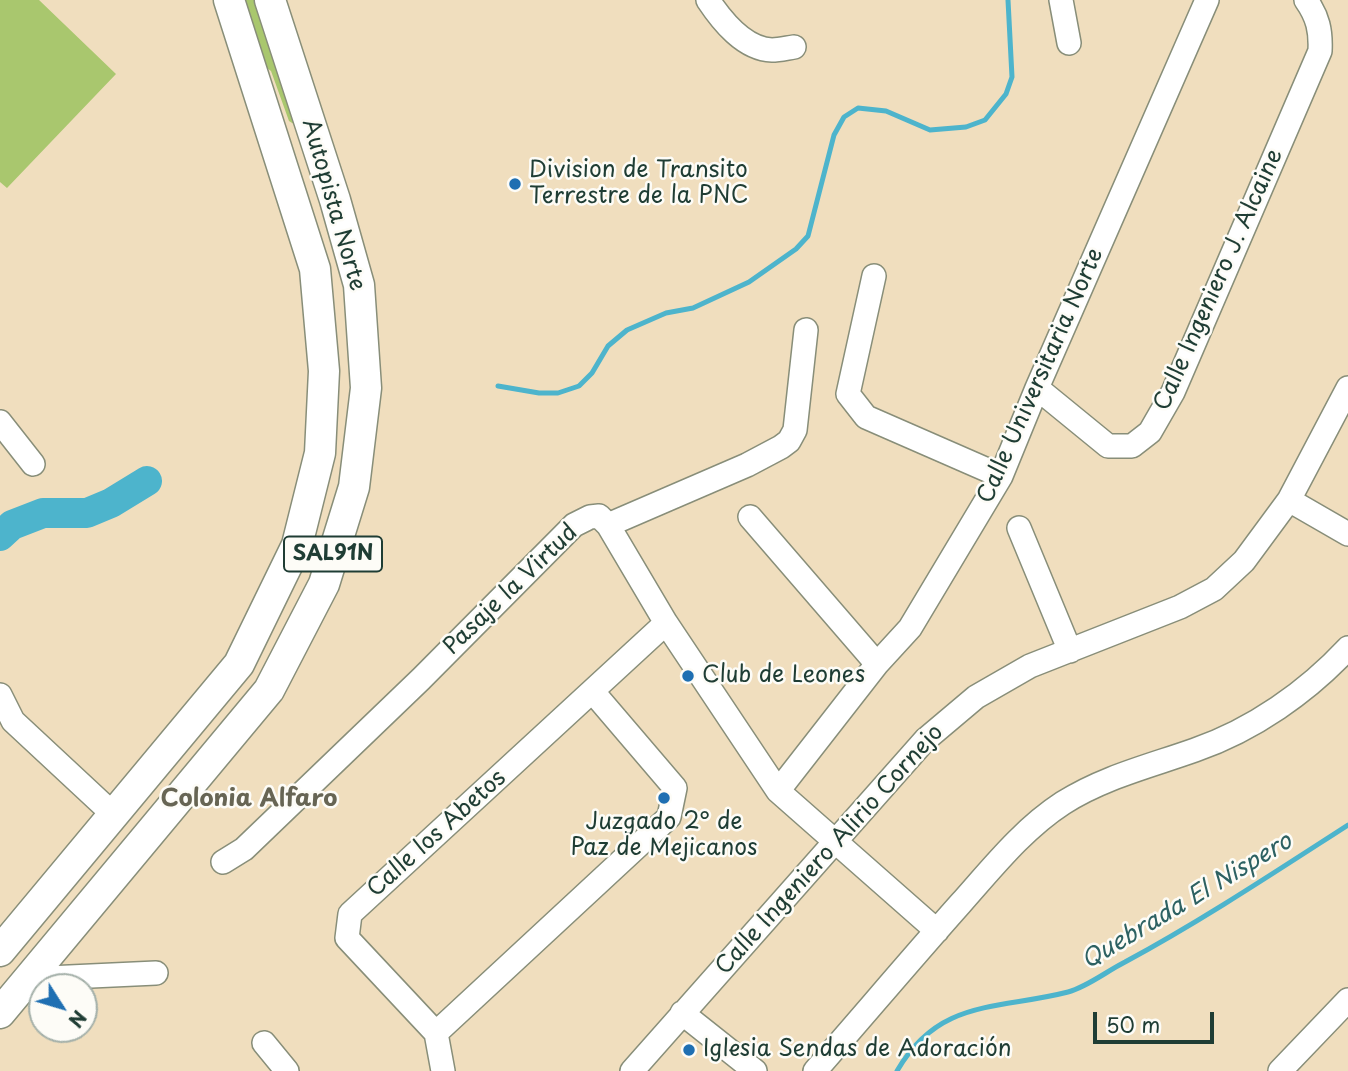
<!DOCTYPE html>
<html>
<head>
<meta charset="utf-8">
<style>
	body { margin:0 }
	#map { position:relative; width:1348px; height:1071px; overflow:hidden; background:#f0debe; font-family:"Playpen Sans",sans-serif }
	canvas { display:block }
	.north { position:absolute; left:28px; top:973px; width:70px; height:70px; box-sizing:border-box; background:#fdfcf7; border:2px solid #a4b0a9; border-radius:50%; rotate:127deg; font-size:19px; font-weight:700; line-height:28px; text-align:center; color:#1f3d34 }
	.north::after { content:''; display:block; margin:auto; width:24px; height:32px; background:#1f6fb2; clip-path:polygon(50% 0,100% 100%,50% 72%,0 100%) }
	.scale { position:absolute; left:1093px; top:1012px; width:121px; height:32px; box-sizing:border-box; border:4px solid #1f3d34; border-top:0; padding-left:9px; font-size:21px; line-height:24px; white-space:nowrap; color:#1f3d34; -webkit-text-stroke:5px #fdfcf7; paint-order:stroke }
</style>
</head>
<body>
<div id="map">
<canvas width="1348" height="1071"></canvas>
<div class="north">N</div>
<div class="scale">50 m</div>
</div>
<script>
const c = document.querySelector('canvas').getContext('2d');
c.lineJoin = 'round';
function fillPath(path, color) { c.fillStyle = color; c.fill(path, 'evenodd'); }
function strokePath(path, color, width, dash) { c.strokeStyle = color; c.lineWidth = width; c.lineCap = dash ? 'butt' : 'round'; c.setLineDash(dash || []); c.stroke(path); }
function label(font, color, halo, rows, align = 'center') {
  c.font = font + ' "Playpen Sans",sans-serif'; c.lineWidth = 5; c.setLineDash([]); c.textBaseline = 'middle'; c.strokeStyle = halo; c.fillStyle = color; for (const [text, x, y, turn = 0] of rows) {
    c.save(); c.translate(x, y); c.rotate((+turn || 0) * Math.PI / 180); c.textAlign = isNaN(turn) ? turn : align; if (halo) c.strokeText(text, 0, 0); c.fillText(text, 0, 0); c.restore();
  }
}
const green = new Path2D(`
	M0,0H39L116,74L7,188L0,182Z
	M240,0H262L297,126L289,121L271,71L262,64Z`);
const stream = new Path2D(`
	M498,386L539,393H558L579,386L592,373L608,346L627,330L666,313L693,308L749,282L796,249L808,236L834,135L844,117L858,108L886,111L930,130L966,127L985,120L1006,94L1012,77L1008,0
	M897,1071C939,998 998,1010 1068,992C1087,987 1107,971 1125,962C1201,921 1275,872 1348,825`);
const river = new Path2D(`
	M0,536L12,525L43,513H87L111,503L147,481`);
const minor = new Path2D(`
	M708,0C722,21 744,49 772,50C779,50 787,48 794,47
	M1061,0L1069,43
	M874,276L848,394L866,417L1001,476
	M1037,388L1108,446H1132L1150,432L1173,392L1320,51C1321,31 1318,17 1306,0
	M0,422L33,464
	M1289,500L1348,534
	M750,517L877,664
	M608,525L747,465L781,447L789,441L795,430L806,330
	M1019,528L1070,651
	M0,695L13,721L114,815
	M778,791L877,664L910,628L1001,476L1037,388L1207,0
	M223,862L244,849L421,679L574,525L590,517L599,516L608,525L666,623L778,791L937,931
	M38,969L48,978L156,973
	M682,1013L755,1071
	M436,1033L669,817L675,788L593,692
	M264,1043L287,1071
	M443,1071L436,1033L347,938L350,914L666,623
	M632,1071L925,740L976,697L1030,666L1180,607L1214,589L1244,561L1289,500L1348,388
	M815,1071C864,1015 912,958 961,903C993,867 1023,829 1063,803C1104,777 1150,766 1195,750C1253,730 1307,692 1348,648
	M1280,1071L1348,1000`);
const major = new Path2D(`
	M0,951L239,664L297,545L320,453L324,371L315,269L229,0
	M0,1013L269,690L324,584L354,487L366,388L359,285L335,200L270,0`);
const markers = [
	[515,184,7,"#1f6fb2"],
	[688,676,7,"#1f6fb2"],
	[664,798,7,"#1f6fb2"],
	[689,1050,7,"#1f6fb2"]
];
const shields = [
	[333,554,98]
];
const shieldNames = [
	["SAL91N",333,554]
];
const poiNames = [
	["Division de Transito",529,171],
	["Terrestre de la PNC",529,197],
	["Club de Leones",702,676],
	["Juzgado 2° de",664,823,"center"],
	["Paz de Mejicanos",664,849,"center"],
	["Iglesia Sendas de Adoración",703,1050]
];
const streetNames = [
	["Autopista Norte",333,205,74],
	["Calle Ingeniero J. Alcaine",1219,280,-66],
	["Calle Universitaria Norte",1041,376,-66],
	["Pasaje la Virtud",511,590,-44],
	["Calle los Abetos",437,834,-42],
	["Calle Ingeniero Alirio Cornejo",830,850,-48]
];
const neighbourhoodNames = [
	["Colonia Alfaro",249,799]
];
const waterNames = [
	["Quebrada El Nispero",1187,902,-31]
];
fillPath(green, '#a9c76e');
strokePath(stream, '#4db4cc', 5);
strokePath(river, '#4db4cc', 30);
strokePath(minor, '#888e79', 26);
strokePath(major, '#888e79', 33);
strokePath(minor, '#fff', 23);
strokePath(major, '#fff', 30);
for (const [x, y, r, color] of markers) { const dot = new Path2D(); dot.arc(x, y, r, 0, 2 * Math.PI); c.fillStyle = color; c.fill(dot); strokePath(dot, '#fdfcf7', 2.5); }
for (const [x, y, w] of shields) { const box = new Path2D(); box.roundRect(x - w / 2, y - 17.5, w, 35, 5); c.fillStyle = '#fdfcf7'; c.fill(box); strokePath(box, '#1f3d34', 2); }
label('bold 21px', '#1f3d34', null, shieldNames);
label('23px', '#1f3d34', '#fdfcf7', poiNames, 'left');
label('23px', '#1f3d34', '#fdfcf7', streetNames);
label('bold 24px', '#676554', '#fdfcf7', neighbourhoodNames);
label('italic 24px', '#2d6162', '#fdfcf7', waterNames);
</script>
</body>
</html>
